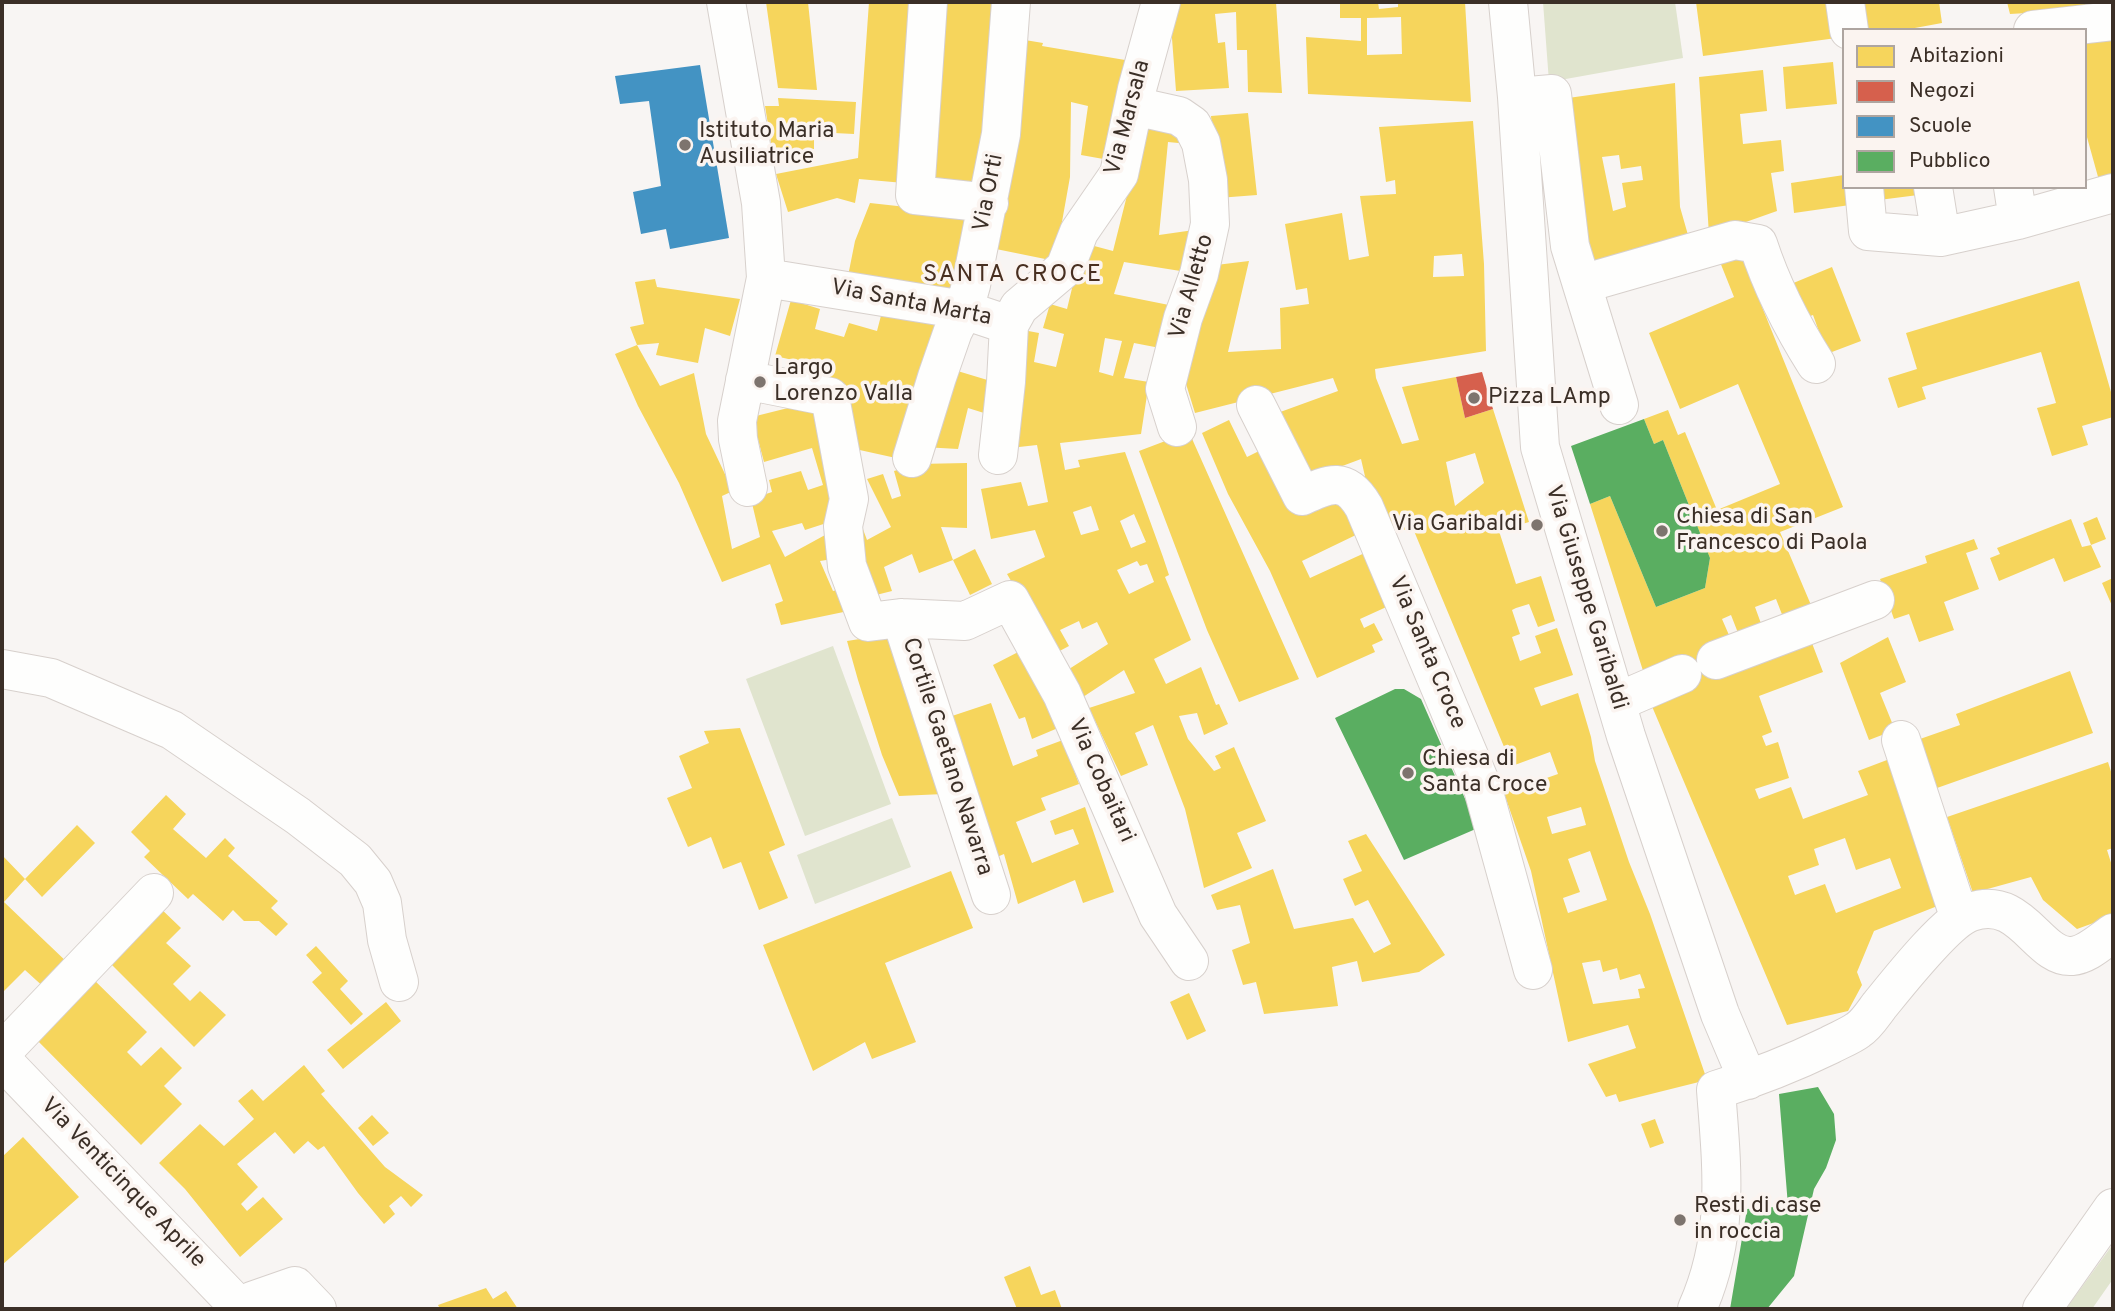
<!DOCTYPE html>
<html>
<head>
<meta charset="utf-8">
<style>
	body { margin:0 }
	#map { position:relative; width:2115px; height:1311px; overflow:hidden; background:#f8f5f3; font-family:Overpass,sans-serif }
	canvas { display:block }
	.frame { position:absolute; inset:0; border:4px solid #3b2f27; pointer-events:none }
	.legend { position:absolute; left:1842px; top:28px; width:245px; height:161px; box-sizing:border-box; background:#fbf4f0; border:2px solid #aea5a0; margin:0; padding:9px 12px; list-style:none; font-size:21px; color:#3b2f27 }
	.legend li { display:flex; align-items:center; gap:14px; height:35px }
	.legend b { width:35px; border:2px solid #aea5a0 }
</style>
</head>
<body>
<div id="map">
<canvas width="2115" height="1311"></canvas>
<div class="frame"></div>
<ul class="legend">
<li><b style="height:19px;background:#f6d55c"></b>Abitazioni</li>
<li><b style="height:19px;background:#d6604d"></b>Negozi</li>
<li><b style="height:19px;background:#4393c3"></b>Scuole</li>
<li><b style="height:19px;background:#5aae61"></b>Pubblico</li>
</ul>
</div>
<script>
const c = document.querySelector('canvas').getContext('2d');
c.lineJoin = 'round';
function fillPath(path, color) { c.fillStyle = color; c.fill(path, 'evenodd'); }
function strokePath(path, color, width, dash) { c.strokeStyle = color; c.lineWidth = width; c.lineCap = dash ? 'butt' : 'round'; c.setLineDash(dash || []); c.stroke(path); }
function label(font, color, halo, rows, align = 'center') {
  c.font = font + ' Overpass,sans-serif'; c.lineWidth = 7; c.setLineDash([]); c.textBaseline = 'middle'; c.strokeStyle = halo; c.fillStyle = color; for (const [text, x, y, turn = 0] of rows) {
    c.save(); c.translate(x, y); c.rotate((+turn || 0) * Math.PI / 180); c.textAlign = isNaN(turn) ? turn : align; if (halo) c.strokeText(text, 0, 0); c.fillText(text, 0, 0); c.restore();
  }
}
const green = new Path2D(`
	M1543,2H1675L1683,58L1549,82Z
	M833,646L891,804L805,836L746,679Z
	M892,818L911,867L815,904L797,855Z
	M2113,1244V1279L2092,1309H2066Z`);
const homes = new Path2D(`
	M766,2H808L817,90L778,88Z
	M869,2H917L904,183L859,179L855,203L837,198L788,212L776,174L858,158Z
	M944,2H994L982,186L933,183Z
	M1173,2H1276L1282,93L1248,92L1247,50H1237L1236,12L1215,14L1218,43L1225,42L1229,88L1176,91L1170,12Z
	M1340,2H1378L1379,9L1398,7V2H1465L1471,102L1308,94L1306,37L1361,41V18H1340ZM1401,17L1402,54L1367,55V18Z
	M1696,2H1839L1844,37L1703,56Z
	M1853,2H1939L1942,23L1904,30H1856Z
	M2007,2H2113V8L2010,14Z
	M2113,36V180L2100,184L2085,130V38Z
	M1019,39L1043,43L1042,46L1131,61L1109,160L1081,155L1088,106L1071,102L1070,177L1055,261L996,249Z
	M1833,62L1837,104L1786,109L1783,67Z
	M1763,70L1767,111L1740,114L1743,144L1781,140L1784,171L1771,173L1777,211L1709,235L1699,77Z
	M1675,83L1680,207L1690,242L1595,266L1569,159L1561,99ZM1619,155L1621,169L1641,166L1643,180L1622,183L1626,207L1613,211L1602,157Z
	M778,98L856,102L854,134L814,132V149L773,155L765,106H779Z
	M1248,113L1257,195L1218,198L1211,116Z
	M1147,116L1189,144L1168,142L1159,235L1201,229L1193,273L1124,262L1114,294L1169,305L1160,348L1134,343L1124,378L1149,382L1141,434L1060,443L1065,470L1080,467L1078,460L1125,452L1163,557L1169,575L1165,577L1191,640L1154,659L1166,684L1201,667L1216,705L1219,704L1228,724L1204,735L1197,713L1179,716L1188,739L1214,771L1221,768L1215,756L1234,747L1266,821L1237,833L1252,868L1204,888L1185,809L1153,725L1135,733L1148,765L1121,776L1089,708L1135,693L1124,670L1083,697L1066,671L1108,644L1097,622L1082,629L1079,621L1060,630L1069,646L1054,654L1007,574L1045,557L1035,530L991,539L981,489L1021,482L1028,506L1048,502L1037,445L1010,448L1023,330L1039,333L1034,362L1056,367L1064,334L1043,328L1050,304L1067,309L1083,243L1113,251ZM1105,338L1122,341L1113,376L1099,372ZM1091,506L1099,530L1081,535L1073,512ZM1134,514L1146,542L1131,548L1120,521ZM1137,561L1140,566L1147,564L1154,582L1129,594L1117,570Z
	M1473,121L1484,264L1486,351L1375,369L1376,378L1402,444L1419,440L1402,387L1456,377L1465,418L1493,409L1529,522L1499,531L1516,584L1541,576L1555,621L1538,627L1529,604L1516,608L1512,610L1520,634L1512,637L1520,661L1541,653L1535,636L1557,628L1573,675L1534,688L1541,706L1578,693L1591,737L1595,761L1629,862L1650,914L1707,1080L1619,1102L1616,1094L1606,1097L1588,1064L1636,1048L1628,1025L1568,1042L1531,871L1504,793L1558,774L1550,752L1512,766L1414,531L1387,527L1367,485L1361,459L1305,480L1272,415L1338,391L1333,378L1195,413L1182,371L1208,266L1249,261L1228,352L1281,349L1280,308L1309,304L1307,288L1296,290L1285,224L1342,213L1349,260L1369,256L1360,196L1396,194L1395,180L1386,182L1379,127ZM1462,254L1464,276L1433,277L1434,256ZM1475,453L1484,483L1455,506L1446,462ZM1581,807L1586,825L1552,834L1547,817ZM1590,851L1607,900L1568,913L1563,898L1580,892L1568,859ZM1600,960L1603,972L1617,968L1620,980L1640,974L1645,988L1638,989L1640,998L1593,1004L1582,963Z
	M1844,175V187H1855L1857,204L1794,213L1791,183Z
	M1877,187H1925L1926,194L1879,200Z
	M870,203L970,214L955,295L847,281L855,241Z
	M1739,250L1843,507L1780,532L1811,605L1783,617L1776,599L1755,607L1763,629L1740,638L1731,615L1722,619L1732,642L1810,638L1823,672L1759,696L1772,732L1762,736L1766,746L1778,742L1789,778L1755,789L1759,799L1791,787L1803,819L1868,795L1858,771L1887,760L1940,905L1874,931L1857,972L1862,985L1848,1011L1787,1025L1651,704L1645,677L1590,504L1610,496L1656,607L1705,588L1710,558L1663,440L1654,444L1644,419L1668,410L1678,435L1685,432L1717,510L1780,484L1738,384L1680,409L1649,333L1734,297L1718,257ZM1845,838L1856,870L1890,858L1901,888L1836,913L1825,884L1795,895L1788,876L1819,865L1814,849Z
	M1832,267L1861,341L1824,355L1821,337L1813,315L1805,318L1791,284Z
	M655,279L657,287L740,299L730,336L705,328L698,363L656,355L659,343L637,345L660,386L694,373L706,434L733,491L722,496L732,549L760,537L751,499L772,492L769,480L801,471L808,490L823,485L812,448L764,462L752,417L820,400L839,519L805,530L802,523L772,531L785,557L836,529L839,558L820,561L833,591L847,587L858,609L781,625L775,604L783,601L770,564L722,582L679,483L638,406L615,354L637,345L630,327L644,324L635,282Z
	M2079,281L2113,399V417L2082,426L2088,445L2052,456L2037,408L2056,403L2041,352L1922,387L1926,399L1898,408L1888,378L1917,369L1906,333Z
	M791,300L820,309L815,329L844,337L849,323L877,331L884,304L942,316L905,460L846,447L851,396L802,386L806,363L775,356Z
	M951,369L994,382L984,413L968,408L958,449L923,447Z
	M1229,420L1247,457L1269,446L1341,492L1360,533L1302,561L1310,578L1369,551L1393,604L1360,619L1364,628L1374,623L1383,640L1372,645L1375,652L1317,678L1270,571L1228,494L1202,433Z
	M1189,432L1299,679L1239,702L1207,630L1139,451Z
	M967,463V528L941,527L953,560L975,549L992,584L970,595L953,560L919,573L912,554L884,567L892,591L864,598L861,524L867,540L891,527L867,479L883,474L892,499L901,496L894,471L918,464Z
	M2097,517L2106,539L2091,545L2083,523Z
	M2071,519L2082,547L2091,545L2101,567L2064,582L2054,558L1999,581L1990,558L2000,554L1997,548Z
	M1974,539L1978,549L1966,553L1979,589L1944,602L1954,630L1919,642L1909,614L1894,619L1880,579L1927,563L1925,556Z
	M2113,578V608L2102,583Z
	M898,633L944,794L899,796L882,755L858,680L847,641Z
	M1888,637L1906,682L1880,693L1895,730L1869,740L1840,663Z
	M1024,649L1058,728L1032,739L1025,717L1019,719L993,665Z
	M2070,671L2093,733L1937,788L1920,739L1960,725L1956,714Z
	M991,703L1013,766L1038,756L1036,750L1063,740L1079,784L1041,798L1046,810L1016,822L1032,863L1079,844L1073,829L1055,835L1050,821L1085,807L1114,892L1083,903L1075,880L1018,904L1004,854L997,857L949,717Z
	M740,728L785,845L769,852L788,898L759,910L741,862L723,869L711,837L688,847L667,798L692,788L679,756L709,743L704,731Z
	M2108,762L2113,778V848L2107,850L2113,869V916L2077,929L2043,900L2031,877L1973,893L1947,817Z
	M166,795L186,814L173,829L206,858L225,838L235,848L228,856L278,901L271,908L288,924L276,936L259,921H244L233,910L223,921L193,894L188,899L144,857L150,851L131,832Z
	M77,825L95,843L42,897L25,879Z
	M1366,834L1445,955L1419,972L1362,982L1357,961L1332,967L1338,1006L1264,1014L1256,982L1243,985L1232,950L1250,943L1240,905L1217,910L1211,895L1273,869L1294,929L1353,918L1374,953L1391,944L1368,900L1355,906L1343,879L1362,871L1348,841Z
	M2,855L25,879L4,902L70,965L47,990L25,970L2,993Z
	M951,871L973,928L885,963L916,1042L872,1059L865,1042L813,1071L763,945Z
	M157,905L181,928L166,943L191,966L173,984L190,1001L200,991L226,1015L194,1047L105,958Z
	M316,946L348,981L340,989L363,1014L351,1025L312,982L322,973L306,955Z
	M88,974L147,1032L127,1052L141,1066L161,1047L182,1068L164,1086L182,1104L141,1145L30,1033Z
	M1189,993L1206,1031L1187,1040L1170,1002Z
	M386,1002L401,1021L343,1069L327,1050Z
	M304,1065L325,1091L321,1094L385,1167L423,1195L411,1207L401,1196L389,1206L395,1214L384,1224L358,1193L324,1146L318,1150L308,1141L294,1154L275,1132L237,1164L258,1187L241,1204L247,1211L263,1197L283,1219L240,1257L185,1189L159,1163L200,1124L224,1146L254,1119L238,1101L252,1089L263,1101Z
	M372,1115L389,1133L373,1146L358,1128Z
	M1655,1119L1664,1143L1650,1148L1641,1124Z
	M23,1137L79,1197L2,1265V1157Z
	M1030,1266L1041,1295L1055,1290L1062,1309H1017L1004,1277Z
	M486,1288L493,1299L506,1291L518,1309H440L438,1305Z`);
const shops = new Path2D(`
	M1482,372L1493,409L1465,418L1456,377Z`);
const schools = new Path2D(`
	M700,65L729,238L670,249L666,229L641,234L633,192L661,186L649,101L620,104L615,76Z`);
const public = new Path2D(`
	M1644,419L1654,444L1663,440L1710,558L1705,588L1656,607L1610,496L1590,504L1571,446Z
	M1395,689H1404L1421,699L1478,828L1404,860L1335,718Z
	M1818,1087L1834,1114L1836,1140L1826,1168L1814,1189L1794,1276L1767,1309H1730L1747,1209L1788,1206L1779,1094Z`);
const minor = new Path2D(`
	M726,2L761,203L766,278L737,421L738,439L748,487
	M928,2L915,195L989,203
	M1508,2L1517,97L1540,447L1626,736L1720,1014L1748,1080
	M1845,2L1849,30
	M2033,30L2113,21
	M1517,97L1552,94L1570,246L1619,405
	M1134,106L1179,116L1192,125L1201,143L1208,180L1210,224L1199,274L1183,318L1165,389L1177,427
	M1864,187L1868,231L1941,237L2018,220L2113,193
	M1933,187L1941,237
	M2013,187L2018,220
	M766,278L964,310L1009,325L1006,382L998,455
	M1582,284L1735,240L1758,244C1772,287 1792,326 1816,364
	M1009,325L1019,307L1065,268L1079,232L1119,174L1137,89L1161,2
	M745,380L830,397L849,499L843,526L847,566L868,622L901,618L965,621L1010,600L1062,694L1158,915L1189,961
	M1256,405L1302,496C1330,483 1346,476 1364,507L1483,789L1533,970
	M912,458L937,377L953,331L964,310L971,285L1001,134L1011,2
	M901,618L991,895
	M1716,660L1875,600
	M2,669L51,678L172,730L298,816L355,860L373,882L382,903L387,940L399,982
	M1617,702L1682,674
	M1901,740L1959,916
	M2,1052L154,893
	M242,1309L252,1301L295,1286L317,1309
	M1697,1309C1730,1235 1722,1169 1716,1090C1755,1078 1793,1063 1830,1045C1839,1040 1850,1036 1858,1030C1866,1025 1873,1014 1879,1006C1897,984 1947,920 1971,912C2022,894 2038,959 2072,956C2087,955 2101,941 2113,933`);
const major = new Path2D(`
	M2,1060L241,1309
	M2042,1309L2113,1208`);
const markers = [
	[685,145,7,"#7d746e"],
	[760,382,7,"#7d746e"],
	[1474,398,7,"#7d746e"],
	[1537,525,7,"#7d746e"],
	[1662,531,7,"#7d746e"],
	[1408,773,7,"#7d746e"],
	[1680,1220,7,"#7d746e"]
];
const streetNames = [
	["Via Marsala",1129,118,-75],
	["Via Orti",990,193,-79],
	["Via Alletto",1193,287,-74],
	["Via Santa Marta",911,304,11],
	["Via Giuseppe Garibaldi",1585,598,73],
	["Via Santa Croce",1426,653,67],
	["Cortile Gaetano Navarra",946,757,72],
	["Via Cobaitari",1100,781,66],
	["Via Venticinque Aprile",122,1184,46]
];
const poiNames = [
	["Istituto Maria",699,132],
	["Ausiliatrice",699,158],
	["Largo",774,369],
	["Lorenzo Valla",774,395],
	["Pizza LAmp",1488,398],
	["Chiesa di San",1676,518],
	["Francesco di Paola",1676,544],
	["Via Garibaldi",1523,525,"right"],
	["Chiesa di",1422,760],
	["Santa Croce",1422,786],
	["Resti di case",1694,1207],
	["in roccia",1694,1233]
];
const neighbourhoodNames = [
	["SANTA CROCE",1013,276]
];
fillPath(green, '#e0e4ce');
fillPath(homes, '#f6d55c');
fillPath(shops, '#d6604d');
fillPath(schools, '#4393c3');
fillPath(public, '#5aae61');
strokePath(minor, '#d7d0cc', 40);
strokePath(major, '#d7d0cc', 40);
strokePath(minor, '#fefefd', 38);
strokePath(major, '#fefefd', 38);
for (const [x, y, r, color] of markers) { const dot = new Path2D(); dot.arc(x, y, r, 0, 2 * Math.PI); c.fillStyle = color; c.fill(dot); strokePath(dot, '#fbf4f0', 2.5); }
label('23px', '#3b2f27', '#fbf4f0', streetNames);
label('23px', '#3b2f27', '#fbf4f0', poiNames, 'left');
c.letterSpacing = '2px';
label('24px', '#482f20', '#fbf4f0', neighbourhoodNames);
c.letterSpacing = '0px';
</script>
</body>
</html>
